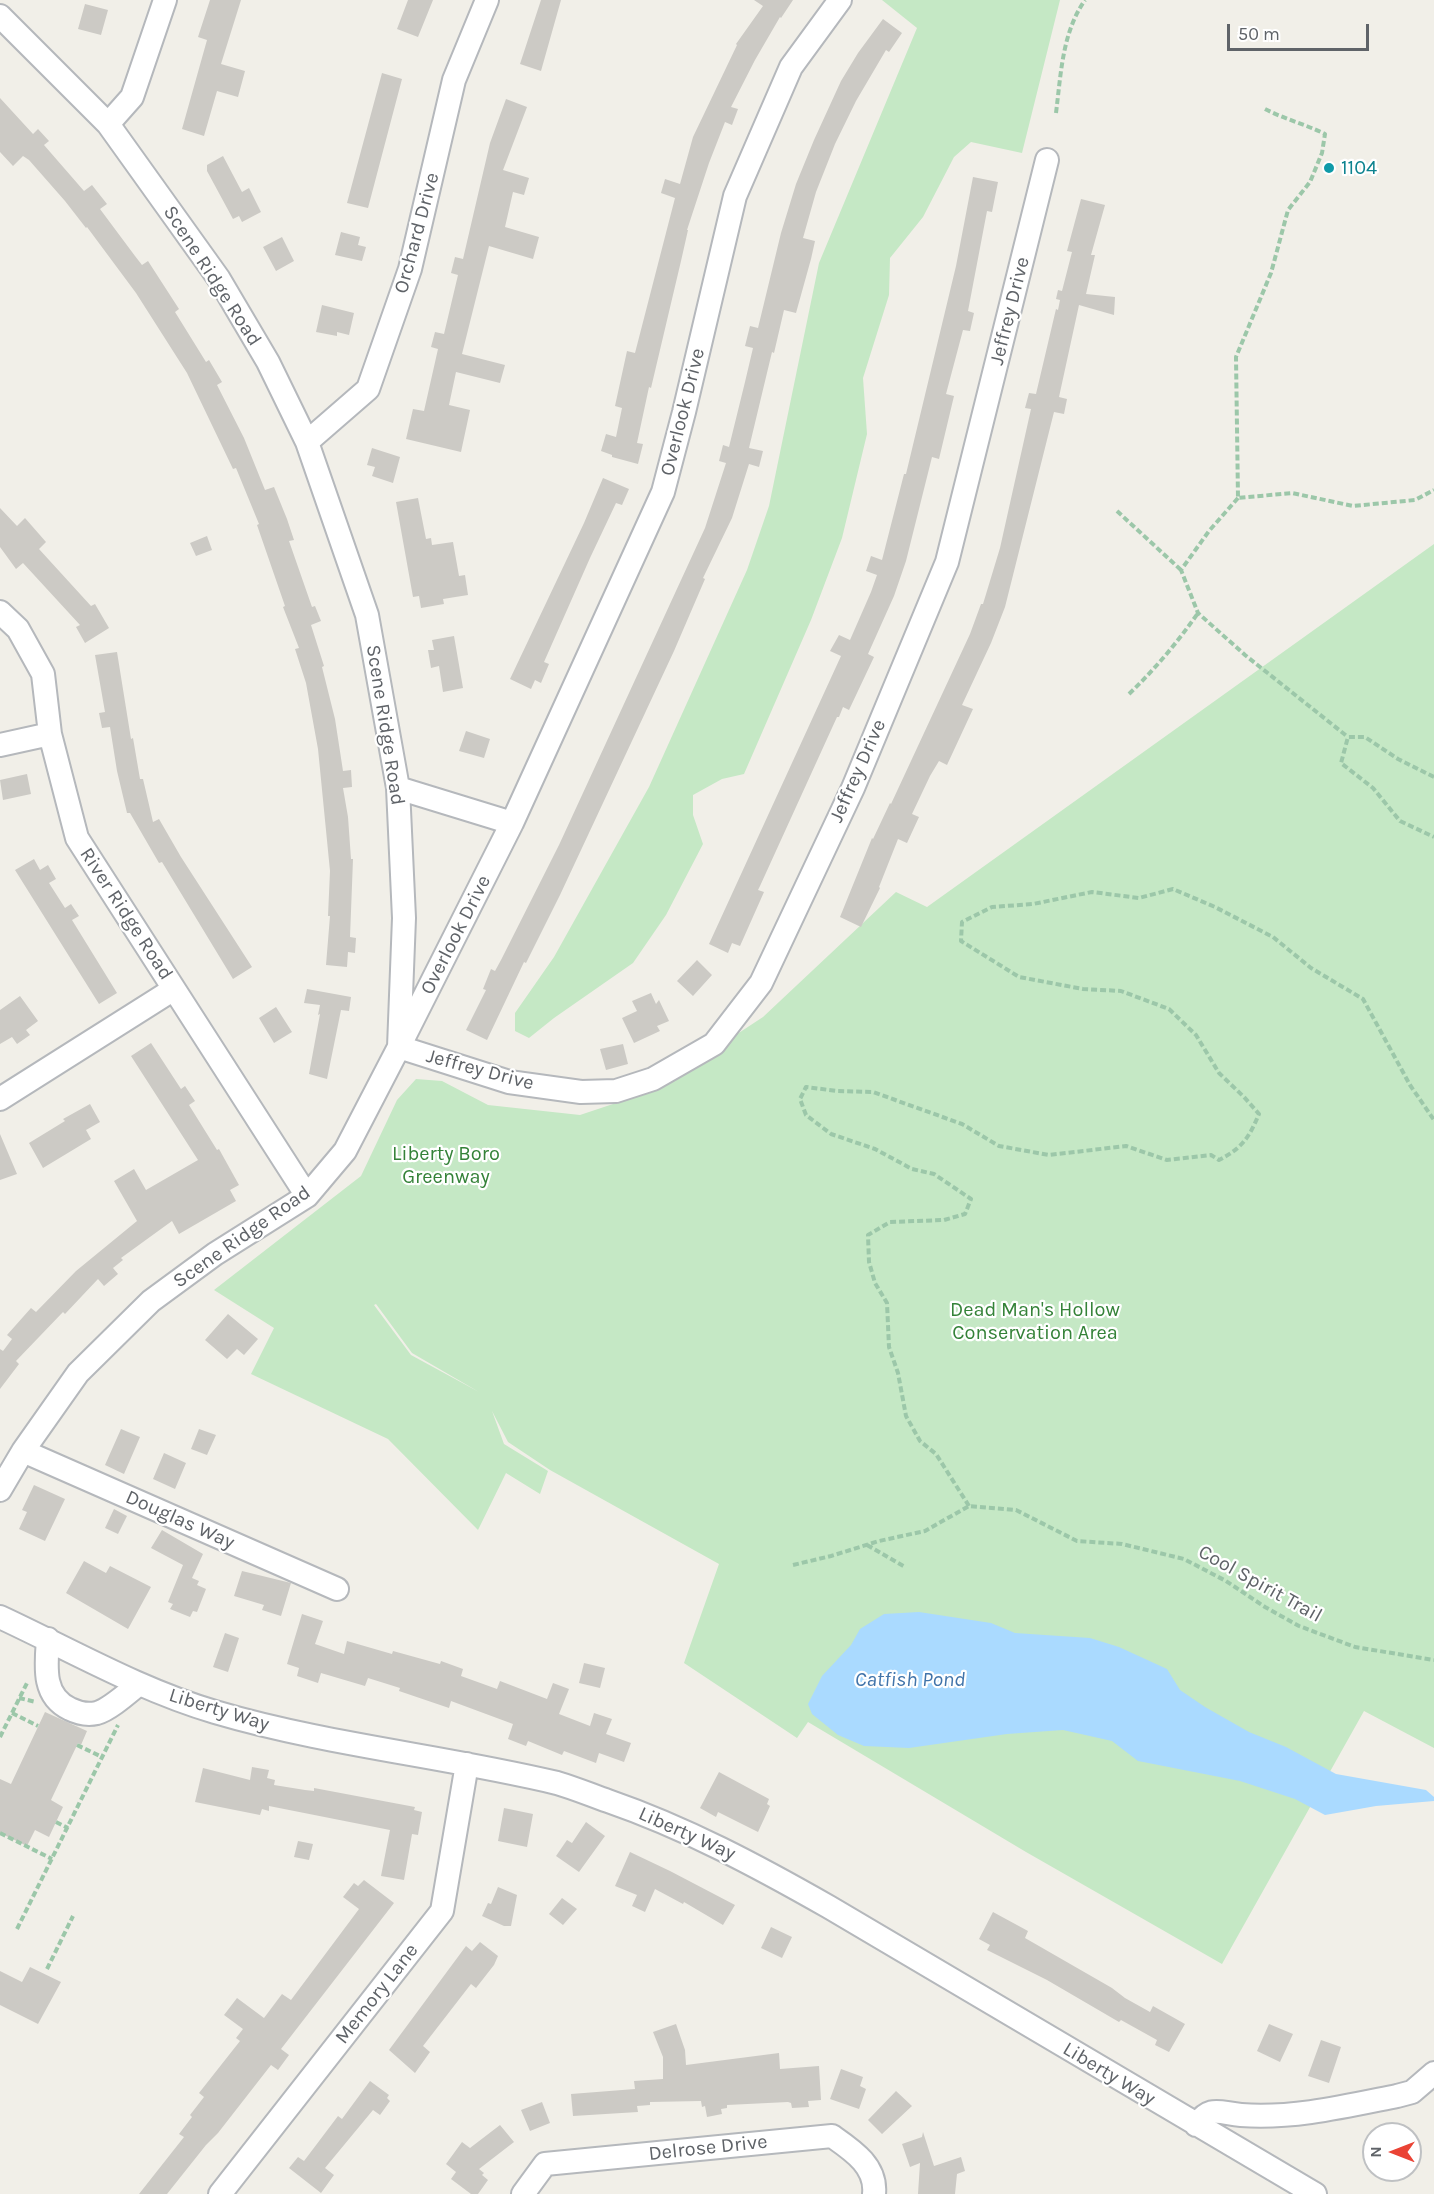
<!DOCTYPE html>
<html>
<head>
<meta charset="utf-8">
<style>
	body { margin:0 }
	#map { position:relative; width:1434px; height:2194px; overflow:hidden; background:#f1efe8; font-family:Karla,sans-serif }
	canvas { display:block }
	.north { position:absolute; left:1362px; top:2122px; width:60px; height:60px; box-sizing:border-box; background:#fff; border:2px solid #bfc1c3; border-radius:50%; rotate:270deg; font-size:16px; font-weight:700; line-height:24px; text-align:center; color:#5f6368 }
	.north::after { content:''; display:block; margin:auto; width:21px; height:27px; background:#ea4335; clip-path:polygon(50% 0,100% 100%,50% 72%,0 100%) }
	.scale { position:absolute; left:1227px; top:24px; width:142px; height:27px; box-sizing:border-box; border:3px solid #5f6368; border-top:0; padding-left:8px; font-size:18px; line-height:21px; white-space:nowrap; color:#5f6368; -webkit-text-stroke:4px #fff; paint-order:stroke }
</style>
</head>
<body>
<div id="map">
<canvas width="1434" height="2194"></canvas>
<div class="north">N</div>
<div class="scale">50 m</div>
</div>
<script>
const c = document.querySelector('canvas').getContext('2d');
c.lineJoin = 'round';
function fillPath(path, color) { c.fillStyle = color; c.fill(path, 'evenodd'); }
function strokePath(path, color, width, dash) { c.strokeStyle = color; c.lineWidth = width; c.lineCap = dash ? 'butt' : 'round'; c.setLineDash(dash || []); c.stroke(path); }
function label(font, color, halo, rows, align = 'center') {
  c.font = font + ' Karla,sans-serif'; c.lineWidth = 4.5; c.setLineDash([]); c.textBaseline = 'middle'; c.strokeStyle = halo; c.fillStyle = color; for (const [text, x, y, turn = 0] of rows) {
    c.save(); c.translate(x, y); c.rotate((+turn || 0) * Math.PI / 180); c.textAlign = isNaN(turn) ? turn : align; if (halo) c.strokeText(text, 0, 0); c.fillText(text, 0, 0); c.restore();
  }
}
const green = new Path2D(`
	M882,0H1060L1022,153L971,142L954,157L923,217L890,258L889,295L863,378L867,434L842,538L811,620L744,774L722,779L693,795V815L703,844L666,915L633,963L554,1018L529,1038L515,1031V1013L554,957L649,787L747,570L769,506L819,263L917,28Z
	M1434,544V1748L1364,1711L1222,1964L1026,1852L808,1722L797,1738L684,1663L719,1564L550,1470L508,1442L492,1411L504,1444L548,1471L540,1494L506,1473L478,1530L388,1439L251,1374L274,1328L214,1290L361,1176L397,1100L416,1079L442,1081L488,1105L580,1115L649,1092L763,1017L896,892L927,907ZM376,1304L412,1353L479,1392L411,1355L374,1305Z`);
const water = new Path2D(`
	M919,1612L991,1623L1015,1633L1090,1638L1119,1647L1167,1669L1180,1690L1205,1707L1249,1732L1286,1747L1336,1774L1426,1790L1434,1797V1801L1376,1806L1325,1815L1295,1799L1240,1781L1138,1761L1112,1741L1063,1730L1007,1734L909,1748L864,1746L838,1735L812,1714L808,1704L822,1676L851,1645L860,1629L884,1614Z`);
const building = new Path2D(`
	M210,0H241L221,64L245,71L238,97L217,91L204,136L182,129L207,40L198,37Z
	M408,0H433L418,37L397,29Z
	M541,0H561L541,71L520,64Z
	M754,0H793L781,18L780,17L755,60L731,107L738,109L732,125L725,122L709,163L687,230H688L681,261L651,388L649,387L637,443L643,444L638,464L612,457V455L601,451L606,434L616,437L622,408L615,406L627,351L635,353L675,198L661,193L665,179L680,184L693,137L737,45L736,44L763,6Z
	M85,4L108,10L101,35L78,29Z
	M883,19L902,33L889,52L886,50L856,101L835,144L816,192L803,238L815,241L811,259L796,313L784,310L774,353L772,352L749,448L763,451L759,467L749,464L732,518L703,578L705,579L674,651L560,895L526,963L524,962L487,1040L466,1030L486,990L483,989L491,969L495,971L501,960L559,845L705,528L726,463L719,461L723,445L729,447L745,382L753,348L745,346L750,326L758,328L781,233L796,184L814,140L841,81L858,53Z
	M382,73L402,79L368,208L347,203Z
	M0,98L33,134L38,129L49,141L44,145L84,191L92,185L107,204L100,209L135,256L142,265L148,261L179,309L175,312L206,362L209,360L222,382L217,385L244,438L265,490L274,487L287,519L294,540L289,541L312,607L315,606L321,621L311,625L324,666L322,667L335,719L343,771L351,770L352,787L343,788L348,817L351,859H353L350,937L356,938L355,953L348,952L347,967L326,965L330,916H328L330,871L318,749L306,683L295,649L299,648L283,607L285,606L257,525L259,524L236,468L233,469L187,373L136,293L87,227L86,228L65,201L29,160L23,156L13,166L0,152Z
	M506,99L527,107L503,170L529,178L524,195L513,192L505,227L539,237L533,259L489,246L462,354L505,365L500,383L456,372L449,405L470,410L461,452L406,439L413,409L424,411L438,349L431,347L435,332L444,334L458,275L451,273L455,257L463,259L490,143Z
	M223,156L242,192L249,188L261,212L242,222L239,216L233,219L207,171V165Z
	M973,177L998,182L992,212L987,211L968,311L974,313L970,331L963,330L946,394L954,396L939,459L932,457L906,561L894,596L868,654L874,657L849,710L843,707L839,717H837L760,886L758,890L764,892L740,946L732,943L728,953L709,944L841,656L830,651L839,635L850,640L871,592L877,575L866,571L871,556L882,560L904,474H906L956,266Z
	M1081,199L1105,205L1091,255H1095L1086,294L1115,297L1114,315L1079,305L1059,397L1067,399L1064,414L1054,412L1005,607L991,643L962,705L973,709L947,765L939,761L930,776L912,814L919,817L907,843L898,839L879,887L880,888L861,927L840,917L872,838L873,839L890,803L891,804L970,634L981,604H983L1000,548L1031,409L1025,408L1029,393L1036,394L1056,309L1058,310L1060,300L1056,299L1058,290L1062,291L1072,252L1067,251Z
	M341,232L360,237L358,245L366,247L362,261L335,255Z
	M282,237L294,261L276,271L263,247Z
	M322,305L354,313L349,335L337,332V336L316,332Z
	M372,448L400,457L393,483L372,476L375,467L367,465Z
	M603,478L629,489L622,505L616,503L590,558L544,662L549,664L541,683L535,680L531,689L510,679L584,523Z
	M418,498L426,539L431,538L432,545L453,542L459,576L465,575L468,595L443,599L444,604L421,608L419,596L413,597L396,502Z
	M0,508L17,526L25,518L46,542L39,549L91,606L95,604L109,628L85,643L76,627L80,625L23,563L16,569L0,547Z
	M207,536L212,550L196,556L190,543Z
	M454,636L463,688L443,692L439,666L431,668L428,650H434L432,640Z
	M117,652L131,739L133,738L140,779H143L153,822L159,819L181,857L252,967L233,979L162,862L159,863L130,813H127L117,771L110,727L102,728L99,713L105,712L95,655Z
	M466,731L490,739L484,758L459,751Z
	M27,774L31,794L3,800L0,780Z
	M34,859L40,870L48,865L56,879L49,883L65,908L71,904L79,916L72,920L117,993L99,1004L15,870Z
	M697,960L712,975L693,996L677,981Z
	M307,989L351,997L349,1011L341,1010L327,1079L309,1074L320,1014L318,1015L320,1005L304,1003Z
	M651,993L656,1004L659,1000L669,1021L657,1026L660,1031L634,1043L622,1018L637,1011L632,1001Z
	M20,996L38,1021L26,1030L30,1035L17,1044L12,1037L0,1044V1010Z
	M276,1007L292,1032L274,1043L259,1018Z
	M151,1043L181,1089L185,1086L195,1101L189,1105L217,1150L219,1149L239,1185L230,1190L236,1201L179,1234L172,1221L121,1258L123,1260L113,1268L118,1274L104,1286L98,1279L65,1314L63,1312L16,1361L19,1364L0,1389V1349L3,1351L12,1339L7,1335L31,1308L36,1312L76,1271L137,1221L114,1181L134,1169L146,1190L198,1160L131,1056Z
	M623,1044L628,1064L606,1070L600,1049Z
	M90,1104L100,1122L86,1130L91,1139L43,1168L29,1143L65,1121L63,1119Z
	M0,1134L17,1174L0,1180Z
	M228,1314L258,1339L244,1355L237,1349L227,1359L205,1340Z
	M121,1429L140,1437L124,1474L105,1465Z
	M199,1429L216,1435L207,1455L191,1449Z
	M164,1453L186,1463L175,1489L153,1479Z
	M34,1485L65,1499L45,1541L19,1529L27,1512L22,1510Z
	M114,1509L127,1516L118,1534L105,1528Z
	M162,1530L203,1554L192,1578L199,1581L197,1585L206,1589L197,1612L193,1611L190,1617L170,1609L173,1604L168,1602L183,1565L151,1548Z
	M84,1561L106,1573L110,1566L151,1587L128,1629L66,1593Z
	M242,1571L291,1583L281,1616L262,1610L264,1605L234,1596Z
	M302,1614L323,1621L315,1644L344,1654L347,1641L392,1654L393,1651L440,1664L441,1661L463,1669L461,1676L497,1689L500,1681L547,1699L553,1683L569,1689L559,1714L590,1726L594,1713L612,1719L606,1734L631,1743L624,1762L599,1753L596,1763L564,1751L562,1755L528,1741L526,1746L508,1739L513,1724L451,1701L449,1708L399,1691L400,1688L368,1678L365,1686L321,1673L318,1683L297,1676L299,1668L287,1664Z
	M225,1633L239,1638L228,1672L213,1667Z
	M584,1663L605,1668L600,1688L579,1683Z
	M45,1712L87,1731L81,1745L78,1743L51,1800L63,1807L49,1837L35,1830L27,1846L0,1833V1779L11,1784Z
	M252,1767L269,1770L267,1778L275,1780L274,1785L305,1790L314,1791V1788L415,1807L414,1810L422,1812L418,1835L412,1834L404,1880L381,1876L390,1830L269,1806V1811L262,1809L260,1815L195,1802L203,1768L250,1780Z
	M719,1772L769,1799L767,1804L770,1806L758,1832L718,1812L716,1817L700,1808Z
	M504,1808L533,1814L527,1847L498,1841Z
	M586,1822L605,1836L579,1872L556,1856L567,1840L572,1843Z
	M298,1841L313,1844L309,1860L294,1857Z
	M630,1852L670,1871L735,1905L723,1925L684,1902L683,1904L655,1889L645,1912L632,1906L637,1895L615,1886Z
	M364,1880L394,1903L281,2049L289,2055L278,2070L271,2065L218,2133L206,2145L167,2194H139L184,2137L179,2134L192,2117L190,2115L204,2097L199,2093L240,2041L236,2038L243,2029L224,2015L237,1998L264,2018L282,1994L291,2000L359,1909L343,1897L354,1883L358,1886Z
	M498,1887L517,1895L511,1926H504L482,1916L488,1903L491,1904Z
	M562,1898L577,1909L563,1925L549,1914Z
	M993,1912L1028,1931L1025,1938L1112,1988L1125,1998L1150,2012L1153,2006L1185,2024L1169,2052L1155,2045L1157,2040L1121,2020L1119,2022L1047,1980L987,1950L990,1945L979,1939Z
	M771,1927L792,1937L782,1958L761,1948Z
	M480,1942L498,1956L494,1965L476,1988L471,1984L423,2046L430,2052L415,2073L389,2050L466,1946L472,1951Z
	M30,1967L61,1982L38,2024L0,2005V1971L22,1982Z
	M676,2024L685,2050L686,2065L779,2053L780,2069L819,2066L821,2100L808,2101L809,2107L792,2108L791,2103L788,2102L727,2105V2108L721,2109L722,2114L707,2117L705,2106L702,2107L701,2101L650,2102V2105L637,2106L638,2112L573,2116L571,2094L635,2089L634,2081L663,2079V2057L653,2032Z
	M1269,2024L1293,2034L1280,2062L1257,2051Z
	M1321,2040L1341,2047L1329,2083L1308,2076Z
	M841,2069L863,2077L860,2086L866,2089L859,2109L830,2099Z
	M370,2081L389,2095L387,2098L390,2101L380,2115L373,2110L325,2168L334,2175L321,2193L289,2168L298,2157L304,2161L338,2116L342,2119Z
	M896,2091L912,2106L882,2134L868,2120Z
	M542,2102L550,2123L530,2131L521,2110Z
	M500,2125L514,2142L479,2169L484,2173L482,2175L488,2180L478,2194H471L451,2179L456,2172L446,2164L462,2142L470,2148Z
	M923,2132L934,2166L961,2157L965,2171L957,2174L955,2194H918L920,2163L910,2167L902,2144L922,2137Z`);
const path = new Path2D(`
	M1265,109C1284,119 1305,124 1325,134L1322,153L1310,182L1288,210L1271,273L1236,357L1238,498L1292,493L1353,506L1415,500L1434,490
	M1056,113C1061,74 1062,33 1085,0
	M1238,498L1209,531L1181,570L1198,613L1245,655L1348,737
	M1117,511L1181,570
	M1129,694C1155,669 1177,643 1198,613
	M1434,777L1398,759L1365,737H1348L1341,763L1373,788L1400,821L1434,837
	M969,1506L936,1454L920,1441L906,1416L898,1373L889,1347L887,1303L875,1283L869,1262L868,1235L890,1222L944,1220L965,1214L971,1199L934,1174L912,1169L875,1149L831,1134L806,1115L800,1099L806,1087L837,1091L873,1092L962,1124L999,1146L1049,1155L1126,1146L1167,1160L1211,1155L1219,1160C1242,1148 1249,1138 1259,1114L1244,1097L1219,1073L1196,1035L1169,1009L1121,991L1083,989L1019,977L961,941L962,922L992,907L1033,904L1092,892L1139,898L1173,889L1215,907L1273,937L1311,968L1363,999L1410,1085L1434,1120
	M867,1545L905,1567
	M793,1565L831,1556L879,1541L925,1531L969,1506L1016,1510L1077,1541L1122,1544L1184,1559L1226,1581L1265,1607L1299,1626L1355,1647L1434,1660
	M19,1698L36,1702
	M12,1713L38,1726
	M0,1737L28,1681
	M77,1745L102,1757
	M56,1822L68,1828
	M0,1833L52,1859
	M17,1929L118,1725
	M47,1969L73,1916`);
const minor = new Path2D(`
	M840,0L791,67L735,196L684,412L663,492L512,823L399,1047L509,1082L581,1092L616,1091L653,1079L714,1044L761,983L853,788L947,562L1047,160
	M0,16L108,124L219,279L268,362L307,442L367,615L398,788L404,918L399,1047L345,1151L307,1196L215,1254L151,1301L78,1373L23,1451L0,1490
	M108,124L132,97L165,0
	M307,442L368,389L410,269L454,80L487,0
	M0,612L18,629L43,674L50,734L77,838L307,1196
	M0,745L50,734
	M398,788L512,823
	M0,1099L174,989
	M23,1451L337,1589
	M0,1617C71,1650 140,1690 215,1712C327,1745 444,1756 557,1783C574,1788 591,1795 608,1801C686,1828 757,1866 829,1907L1315,2194
	M48,1639C46,1666 42,1696 70,1709C78,1713 88,1715 97,1713C109,1710 129,1692 139,1684
	M1196,2125C1211,2105 1219,2113 1241,2115C1293,2119 1347,2106 1397,2096L1412,2092L1434,2073
	M220,2194L442,1911L467,1764
	M523,2194L545,2164L832,2136C852,2150 877,2166 874,2194`);
const markers = [
	[1329,168,6,"#0f9aa8"]
];
const cultureNames = [
	["1104",1341,168]
];
const streetNames = [
	["Orchard Drive",417,233,-75],
	["Scene Ridge Road",212,276,57],
	["Jeffrey Drive",1010,311,-76],
	["Overlook Drive",683,412,-76],
	["Scene Ridge Road",385,725,81],
	["Jeffrey Drive",858,771,-66],
	["River Ridge Road",126,914,57],
	["Overlook Drive",456,935,-63],
	["Jeffrey Drive",480,1070,15],
	["Scene Ridge Road",242,1237,-35],
	["Douglas Way",180,1520,24],
	["Cool Spirit Trail",1260,1584,29],
	["Liberty Way",219,1710,17],
	["Liberty Way",687,1834,24],
	["Memory Lane",377,1994,-52],
	["Liberty Way",1109,2074,31],
	["Delrose Drive",708,2148,-6]
];
const parkNames = [
	["Liberty Boro",446,1154],
	["Greenway",446,1177],
	["Dead Man's Hollow",1035,1310],
	["Conservation Area",1035,1333]
];
const waterNames = [
	["Catfish Pond",910,1680]
];
fillPath(green, '#c5e8c5');
fillPath(water, '#aadaff');
fillPath(building, '#cccac5');
strokePath(minor, '#b5b8bc', 26);
strokePath(path, '#9cc7a9', 4, [6, 3]);
strokePath(minor, '#fff', 22);
for (const [x, y, r, color] of markers) { const dot = new Path2D(); dot.arc(x, y, r, 0, 2 * Math.PI); c.fillStyle = color; c.fill(dot); strokePath(dot, '#fff', 2); }
label('20px', '#0d838f', '#fff', cultureNames, 'left');
label('20px', '#5f6368', '#fff', streetNames);
label('20px', '#348238', '#fff', parkNames);
label('italic 21px', '#4174aa', '#fff', waterNames);
</script>
</body>
</html>
